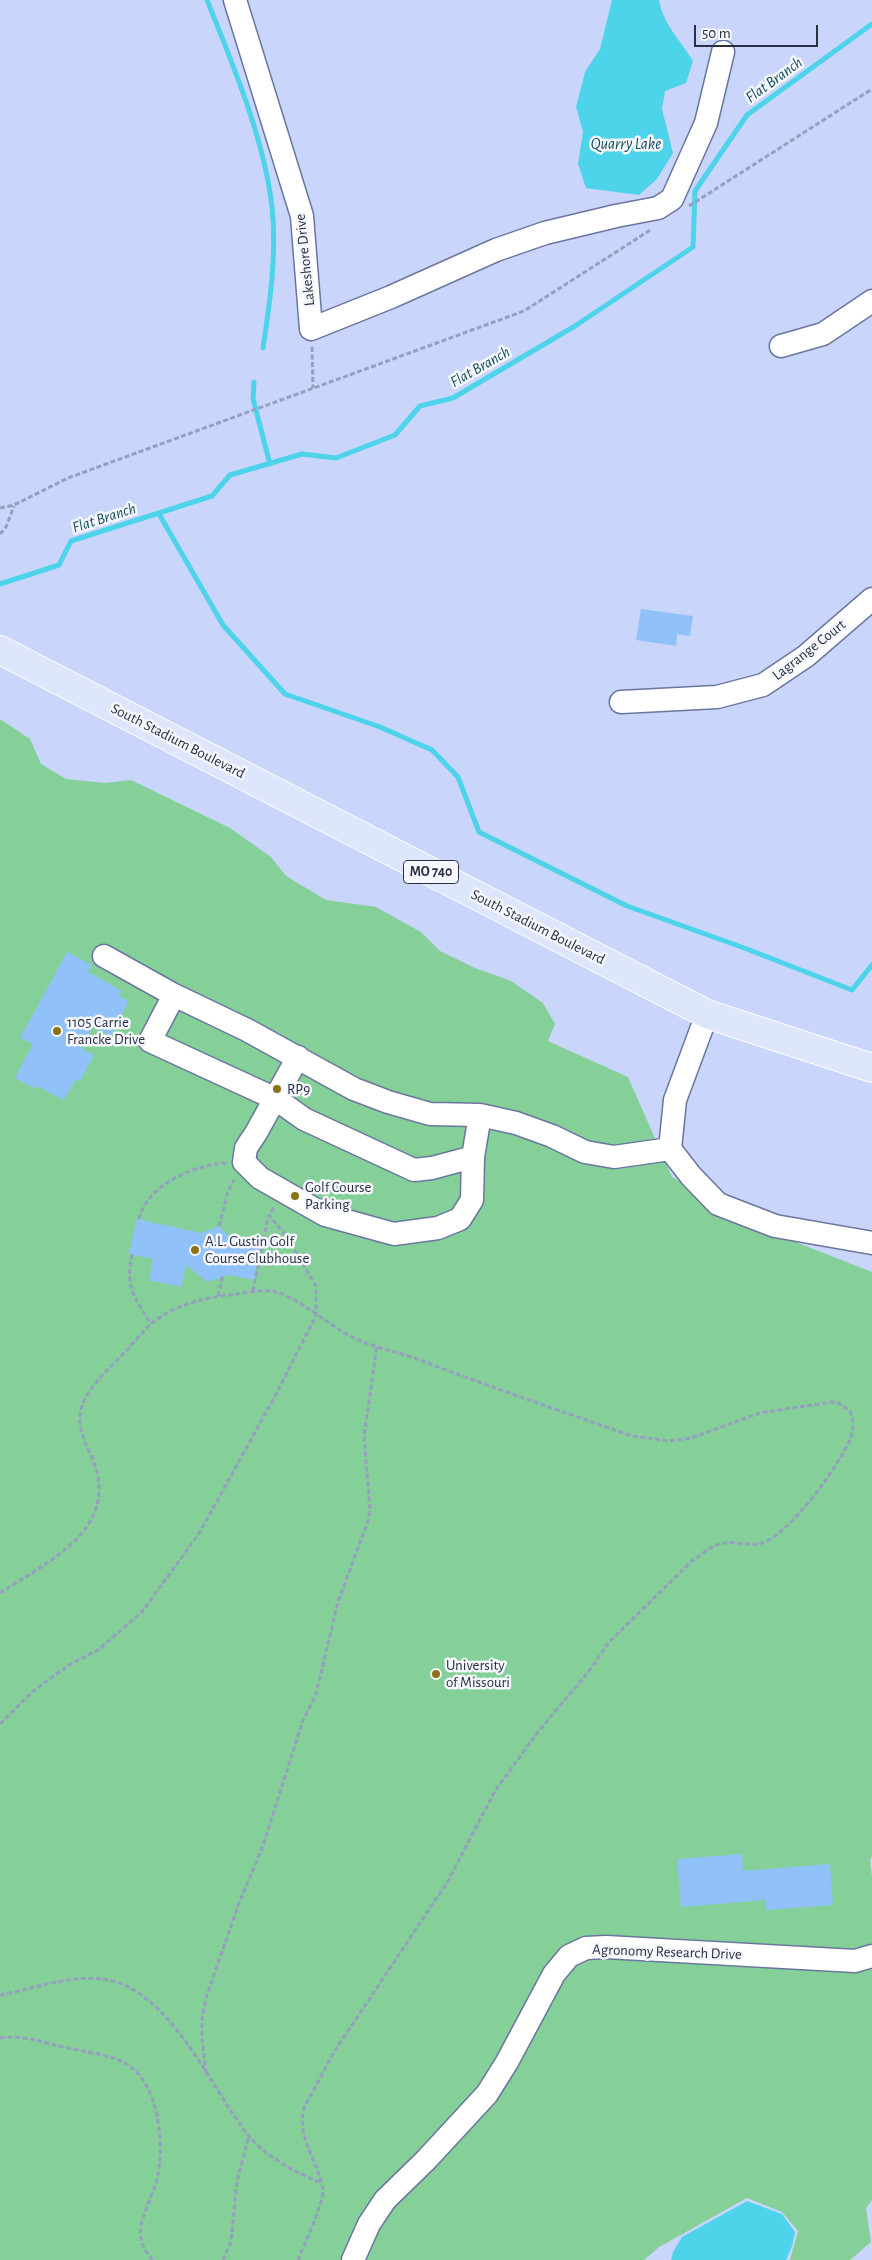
<!DOCTYPE html>
<html>
<head>
<meta charset="utf-8">
<style>
	body { margin:0 }
	#map { position:relative; width:872px; height:2260px; overflow:hidden; background:#c9d5fb; font-family:"Alegreya Sans",sans-serif }
	canvas { display:block }
	.scale { position:absolute; left:694px; top:25px; width:124px; height:22px; box-sizing:border-box; border:2px solid #2a3042; border-top:0; padding-left:6px; font-size:15px; line-height:18px; white-space:nowrap; color:#2a3042; -webkit-text-stroke:4px #f5f7fc; paint-order:stroke }
</style>
</head>
<body>
<div id="map">
<canvas width="872" height="2260"></canvas>
<div class="scale">50 m</div>
</div>
<script>
const c = document.querySelector('canvas').getContext('2d');
c.lineJoin = 'round';
function fillPath(path, color) { c.fillStyle = color; c.fill(path, 'evenodd'); }
function strokePath(path, color, width, dash) { c.strokeStyle = color; c.lineWidth = width; c.lineCap = dash ? 'butt' : 'round'; c.setLineDash(dash || []); c.stroke(path); }
function label(font, color, halo, rows, align = 'center') {
  c.font = font + ' "Alegreya Sans",sans-serif'; c.lineWidth = 5; c.setLineDash([]); c.textBaseline = 'middle'; c.strokeStyle = halo; c.fillStyle = color; for (const [text, x, y, turn = 0] of rows) {
    c.save(); c.translate(x, y); c.rotate((+turn || 0) * Math.PI / 180); c.textAlign = isNaN(turn) ? turn : align; if (halo) c.strokeText(text, 0, 0); c.fillText(text, 0, 0); c.restore();
  }
}
const green = new Path2D(`
	M0,719L30,739L41,764L66,779L105,783L131,780L230,828L271,857L286,876L326,900L376,907L421,932L440,951L475,968L511,981L543,1003L555,1024L548,1041L628,1077L672,1177L770,1232L872,1272V1855L870,1861L872,1877V2200L866,2208L871,2242L850,2260H790L798,2231L782,2212L747,2198L659,2247L644,2260H0Z`);
const water = new Path2D(`
	M612,0H659C664,26 680,39 693,61L686,83L665,91L662,109L673,153L657,179L639,195L586,188L578,164L583,132L576,107L585,72L600,49Z
	M747,2201L782,2214L795,2232L792,2246L786,2260H671L673,2252L682,2237Z`);
const stream = new Path2D(`
	M207,0C233,65 264,138 272,207C277,254 270,302 263,348
	M254,382L253,399L270,464
	M159,514L223,625L285,694L380,727L432,750L458,777L479,832L627,906L747,949L852,990L872,965
	M0,584L59,565L71,541L212,496L230,475L302,454L336,458L395,435L420,406L453,398L575,326L693,247L695,191L747,115L872,24`);
const building = new Path2D(`
	M641,609L693,616L690,636L677,634L676,646L636,640Z
	M67,952L92,965L88,972L122,991L119,996L129,1001L111,1036L93,1026L81,1048L94,1055L80,1081L76,1079L64,1100L37,1086L35,1089L15,1078L33,1044L20,1038Z
	M137,1219L201,1233L219,1226L232,1240L261,1246L254,1280L229,1275L207,1282L186,1265L181,1287L149,1280L153,1259L129,1254Z
	M742,1854L743,1871L830,1864L833,1905L766,1910V1900L681,1907L677,1859Z`);
const path = new Path2D(`
	M689,206L872,89
	M312,347L313,388
	M0,508L14,505L68,478L524,311L652,229
	M0,534L6,527L14,506
	M139,1219C147,1185 193,1165 226,1163
	M219,1226L228,1191L234,1180
	M132,1254C125,1287 134,1297 151,1324
	M253,1291L268,1217
	M218,1296L223,1274
	M0,1593C46,1563 119,1530 94,1463C87,1444 76,1430 81,1409C87,1389 102,1376 116,1361C129,1349 139,1335 152,1323C176,1304 207,1297 237,1294C249,1292 263,1289 276,1292C301,1299 329,1326 354,1338C375,1348 399,1352 420,1360C490,1387 561,1411 632,1436L670,1441L691,1438L760,1413L831,1402L838,1403L850,1411C853,1420 854,1427 851,1437C841,1464 789,1535 762,1543C750,1547 736,1541 724,1543C711,1545 701,1555 691,1562L610,1641L589,1671L537,1733L495,1791L448,1881L334,2052L304,2108C296,2136 319,2163 323,2190C324,2203 303,2247 298,2260
	M0,1724L32,1692L69,1665L98,1650L142,1612L200,1532L275,1396L316,1316V1286L285,1234L269,1216L274,1207
	M0,1995C32,1989 68,1975 101,1979C168,1985 210,2087 248,2135C266,2157 295,2172 321,2183
	M0,2038C27,2034 52,2046 78,2050C96,2054 118,2056 132,2068C159,2089 164,2144 158,2175C152,2206 125,2232 153,2260
	M206,2073L202,2038V2019L206,1998L239,1903L263,1846L302,1723L316,1694L338,1602L368,1521L370,1509L364,1436L377,1346
	M223,2260L231,2242L237,2181L249,2136`);
const minor = new Path2D(`
	M235,0L302,216L311,329L391,297L496,250L545,233L616,216L658,208L672,199L706,123L723,52
	M781,346L823,334L872,301
	M621,702L717,697L763,685L806,656L872,599
	M104,956L174,995L247,1030L354,1089L388,1102L430,1114L480,1115L516,1123L552,1136L585,1152L614,1157L670,1149
	M174,995L150,1041L276,1099L304,1119L414,1170L432,1168L473,1157
	M707,1014L675,1100L670,1149L691,1176L718,1204L775,1226L872,1243
	M298,1057L256,1133L246,1148L244,1162L260,1178L325,1215L394,1234L438,1228L460,1219L472,1200L473,1157L480,1115
	M353,2260L369,2224L385,2200L426,2160L487,2094L507,2062L554,1974L569,1956L586,1948L606,1947L855,1961L872,1956`);
const major = new Path2D(`
	M0,650L707,1014L872,1068`);
const markers = [
	[57,1031,5,"#8c7216"],
	[277,1089,5,"#8c7216"],
	[295,1196,5,"#8c7216"],
	[195,1250,5,"#8c7216"],
	[436,1674,5,"#8c7216"]
];
const shields = [
	[431,872,55]
];
const shieldNames = [
	["MO 740",431,872]
];
const streetNames = [
	["Lakeshore Drive",305,260,-96],
	["Lagrange Court",809,650,-38],
	["South Stadium Boulevard",178,741,27],
	["South Stadium Boulevard",538,927,27],
	["Agronomy Research Drive",667,1952,2]
];
const poiNames = [
	["1105 Carrie",67,1022],
	["Francke Drive",67,1039],
	["RP9",287,1089],
	["Golf Course",305,1187],
	["Parking",305,1204],
	["A.L. Gustin Golf",205,1241],
	["Course Clubhouse",205,1258],
	["University",446,1665],
	["of Missouri",446,1682]
];
const waterNames = [
	["Flat Branch",774,80,-36],
	["Quarry Lake",626,144],
	["Flat Branch",480,367,-30],
	["Flat Branch",104,518,-18]
];
fillPath(green, '#84d098');
fillPath(water, '#4dd3ea');
strokePath(stream, '#4dd3ea', 5);
fillPath(building, '#90c2f9');
strokePath(minor, '#6a76a0', 25);
strokePath(major, '#fff', 30);
strokePath(path, '#959fbf', 3, [5, 2.5]);
strokePath(minor, '#fff', 22);
strokePath(major, '#dee6fe', 28);
for (const [x, y, r, color] of markers) { const dot = new Path2D(); dot.arc(x, y, r, 0, 2 * Math.PI); c.fillStyle = color; c.fill(dot); strokePath(dot, '#f5f7fc', 2); }
for (const [x, y, w] of shields) { const box = new Path2D(); box.roundRect(x - w / 2, y - 11.5, w, 23, 4); c.fillStyle = '#f5f7fc'; c.fill(box); strokePath(box, '#2a3042', 1); }
label('bold 14px', '#2a3042', null, shieldNames);
label('15px', '#2a3042', '#f5f7fc', streetNames);
label('15px', '#2a3042', '#f5f7fc', poiNames, 'left');
label('italic 16px', '#134d57', '#f5f7fc', waterNames);
</script>
</body>
</html>
